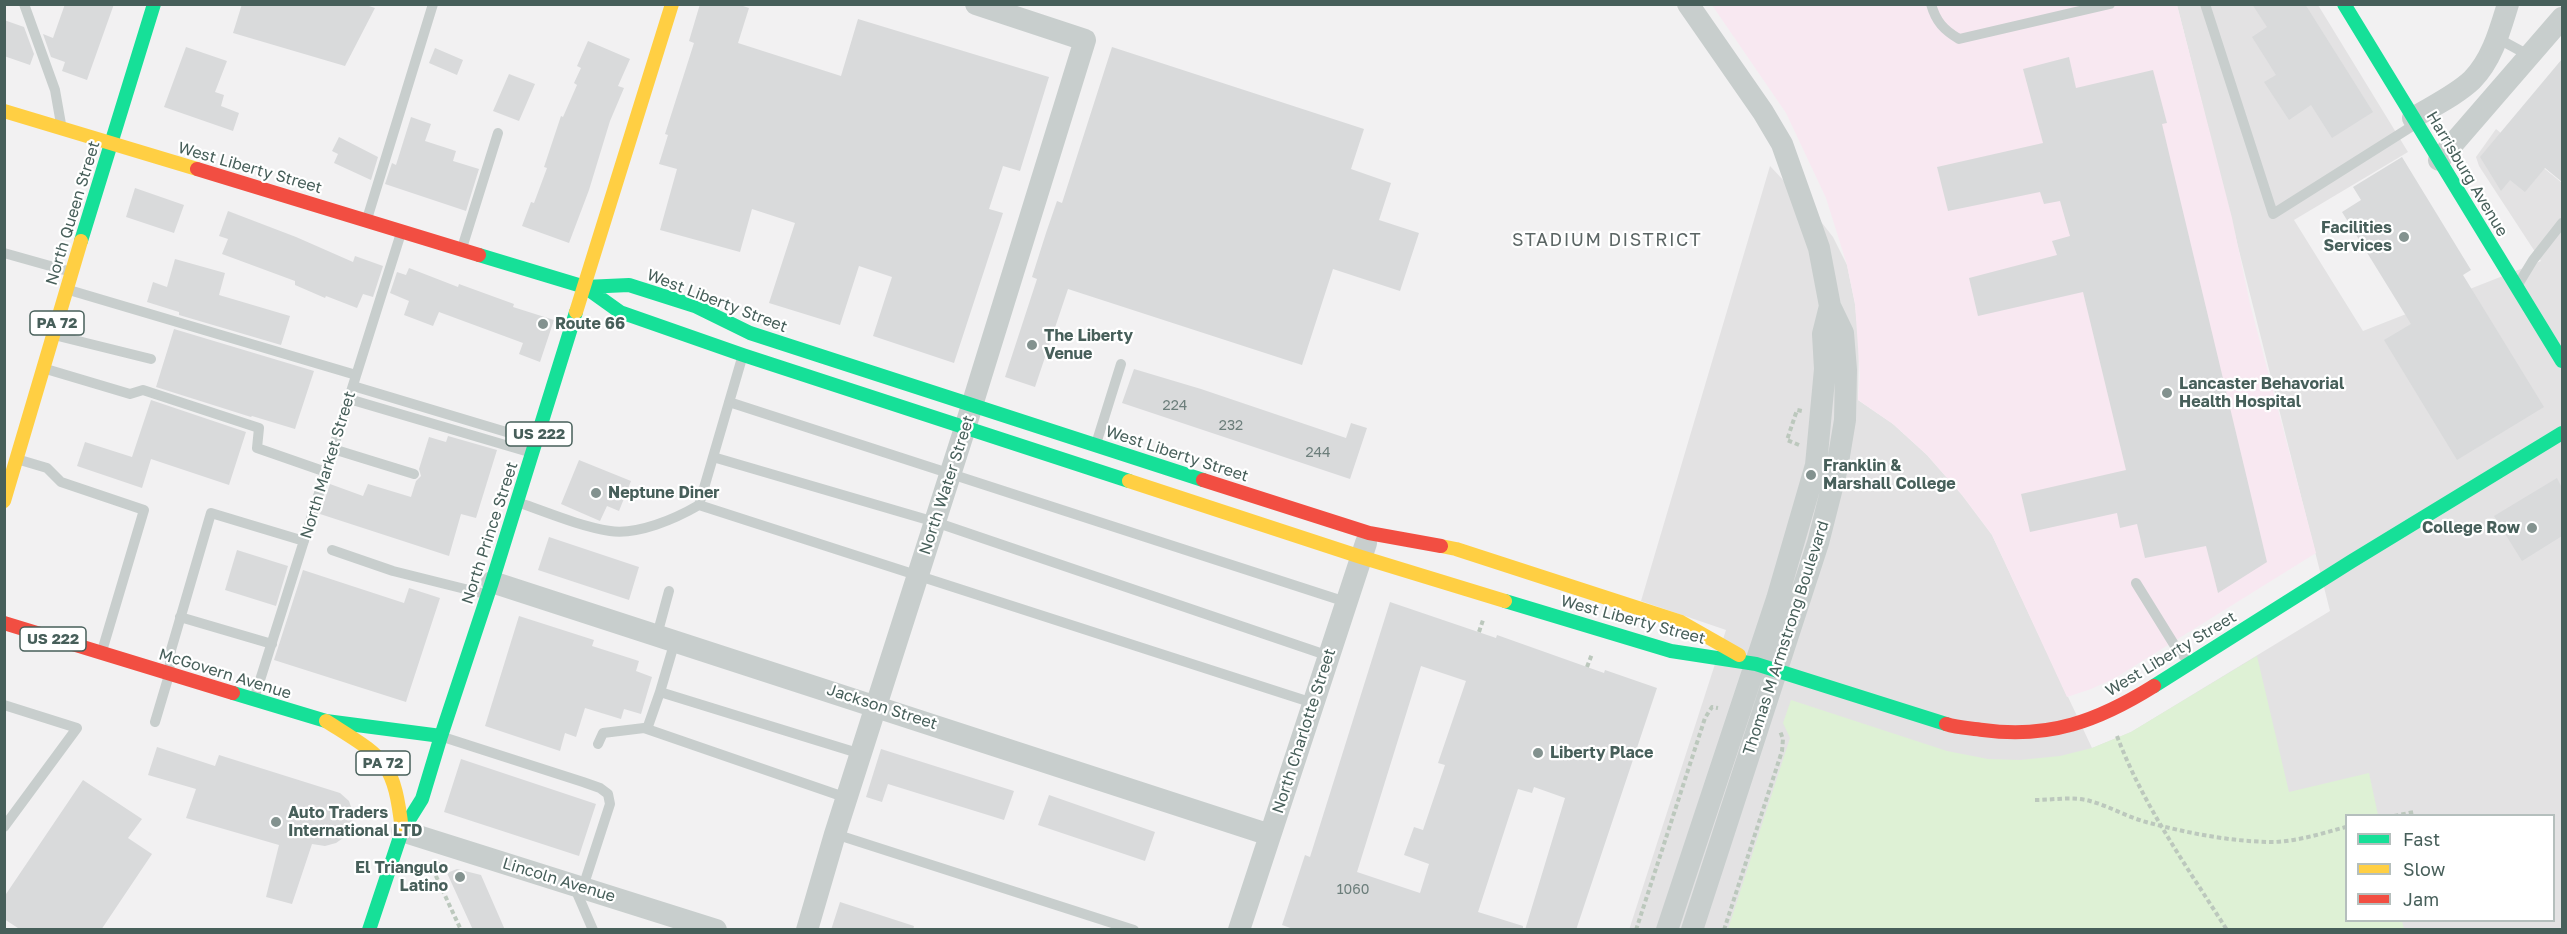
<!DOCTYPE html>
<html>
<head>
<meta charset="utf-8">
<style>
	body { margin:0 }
	#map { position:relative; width:2567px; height:934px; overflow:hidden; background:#f2f1f2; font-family:"Golos Text",sans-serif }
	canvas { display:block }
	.frame { position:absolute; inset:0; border:6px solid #475f5a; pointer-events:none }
	.legend { position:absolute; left:2345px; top:814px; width:210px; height:108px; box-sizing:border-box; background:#fff; border:2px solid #b5bfbd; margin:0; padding:8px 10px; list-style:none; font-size:18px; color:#475f5a }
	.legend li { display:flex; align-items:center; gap:12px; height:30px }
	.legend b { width:30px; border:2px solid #b5bfbd }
</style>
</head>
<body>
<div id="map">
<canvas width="2567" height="934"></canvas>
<div class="frame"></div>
<ul class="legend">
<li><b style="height:8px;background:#16e098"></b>Fast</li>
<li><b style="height:8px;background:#ffcf43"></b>Slow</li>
<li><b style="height:8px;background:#f24e42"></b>Jam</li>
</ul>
</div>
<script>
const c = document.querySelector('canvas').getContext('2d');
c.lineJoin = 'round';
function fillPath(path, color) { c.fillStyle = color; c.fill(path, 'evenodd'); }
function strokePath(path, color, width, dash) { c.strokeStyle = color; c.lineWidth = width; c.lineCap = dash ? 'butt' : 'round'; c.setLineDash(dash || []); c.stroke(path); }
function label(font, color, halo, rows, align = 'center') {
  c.font = font + ' "Golos Text",sans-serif'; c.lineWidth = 4.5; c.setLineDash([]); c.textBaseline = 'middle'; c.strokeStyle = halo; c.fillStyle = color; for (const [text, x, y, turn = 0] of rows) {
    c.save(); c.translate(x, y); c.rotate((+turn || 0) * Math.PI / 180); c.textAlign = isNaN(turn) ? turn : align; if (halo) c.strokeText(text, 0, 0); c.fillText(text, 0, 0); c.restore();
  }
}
const education = new Path2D(`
	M2177,5H2318L2408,152L2294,220L2363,331L2541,261L2479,166L2476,157L2496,129L2562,183V929L1629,930L1726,630L1641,601L1770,166L1815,214L1833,237L1847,265L1855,304L1859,342L1858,400L1893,424L1927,455L1962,495L1992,535L2092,748L2131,732L2330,611ZM2346,816H2554V920H2346Z`);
const medical = new Path2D(`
	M1712,5H2177L2232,218L2250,304L2316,553L2115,678L2091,689L2067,697L1992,535L1962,495L1927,455L1893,424L1858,400L1860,376L1855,304L1847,265L1826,198L1786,113Z`);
const green = new Path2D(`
	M2257,656L2289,792L2369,773L2378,815L2346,816V920L2402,921L2404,929H1728L1790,738L1783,723L1791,700L1947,751L1988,759L2020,760L2060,756L2092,748L2131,732Z`);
const building = new Path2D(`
	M65,4H114L87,80L62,71L65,62L51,57L43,34L53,38Z
	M242,4H363L375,8L345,66L233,33Z
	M700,4H737L749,8L738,43L841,76L858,19L1049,77L1020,171L1003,166L989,209L1003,213L954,363L873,336L892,277L859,266L840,325L769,303L795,223L752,209L740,252L660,230L677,169L659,164L668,135L665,134L694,43L689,41Z
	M2252,4H2305L2373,112L2332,138L2311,105L2289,120L2264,82L2276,75L2252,37L2267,27Z
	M4,20L24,27L34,54L30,65L4,56Z
	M588,41L630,59L618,86L624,88L610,121L589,190L569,243L522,226L531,202L534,203L547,168L544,167L561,116L563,117L577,85L574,83L581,68L577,66Z
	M186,47L227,61L215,92L224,95L221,106L239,113L233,131L164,107Z
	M1112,47L1364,129L1351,169L1391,183L1379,220L1419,233L1400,291L1333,269L1302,365L1068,289L1035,387L1005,377L1037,279L1032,277L1046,233L1057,201L1062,203Z
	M435,48L463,60L457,75L429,63Z
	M2069,57L2076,88L2153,70L2167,123L2162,124L2267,562L2218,593L2206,546L2145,558L2137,524L2120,528L2117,513L2030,532L2021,494L2126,470L2083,292L1978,316L1969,278L2057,255L2052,241L2070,236L2060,201L2044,204L2040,192L1948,211L1937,167L2043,143L2023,69Z
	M2562,59V182L2545,168L2525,192L2510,180L2501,191L2480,157Z
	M509,74L535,84L519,121L493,111Z
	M411,117L431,124L425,141L456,151L453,161L479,169L466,211L385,184L392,163L396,165Z
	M339,137L378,157L371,180L334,163L338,154L332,151Z
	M2402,157L2471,270L2463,275L2544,407L2457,460L2384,340L2411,324L2342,212L2361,200L2353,187Z
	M135,188L184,205L174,233L126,217Z
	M228,211L296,237L353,262L355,256L383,266L373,297L363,294L357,308L326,296L325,298L295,285V281L222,254L228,239L219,236Z
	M175,259L225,273L219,295L290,316L281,345L179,315V312L147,302L153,282L167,287Z
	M409,268L458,287L459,284L514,304L513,307L554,320L540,362L519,354L523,343L439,312L433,326L404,315L409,301L390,293L397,272L406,275Z
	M174,329L314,371L295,429L252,416L251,417L156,387Z
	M1134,369L1201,389L1346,438L1351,423L1367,428L1350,479L1122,403Z
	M151,400L246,432L229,485L151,459L142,488L77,466L85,442L132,457Z
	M448,436L497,450L476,518L461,514L449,556L320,514L330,484L363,496L368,484L411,497L416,481L421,476L419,469L429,437L446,442Z
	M579,460L631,481L619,511L607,506L600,521L561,504Z
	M2557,478L2562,488V536L2522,561L2494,516Z
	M549,537L639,567L629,600L538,570Z
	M237,550L288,566L276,606L225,590Z
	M303,570L404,603L409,588L440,598L406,702L274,660Z
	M1390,602L1496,638L1497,635L1604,673L1605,670L1657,688L1576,930H1525L1565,798L1534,787L1532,793L1518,789L1478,912L1523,926V930H1296L1282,925L1305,855L1310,857ZM1421,666L1466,681L1438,763L1445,765L1423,830L1414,827L1404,855L1429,864L1420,893L1357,872Z
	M519,616L594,640L592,646L639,661L636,671L652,677L641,714L624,709L621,719L585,708L576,737L565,733L560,751L485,726Z
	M157,747L215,766L219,755L340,793L349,801L353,813L352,827L346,836L336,843L325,846L312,844L292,904L266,897L279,845L186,818L196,789L148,775Z
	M881,749L1014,791L1004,820L888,784L882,802L866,797Z
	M461,759L596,804L579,856L444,812Z
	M83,780L142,819L128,838L152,854L101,930H21L4,919V897Z
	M1049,795L1155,832L1145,861L1038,825Z
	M457,869L481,875L505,930H473L447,873Z
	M840,902L914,926L913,930H831Z`);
const path = new Path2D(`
	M1799,445L1787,440L1797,410L1802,411
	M1479,632L1483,620
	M1587,667L1592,654
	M2117,736C2143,805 2187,867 2227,930
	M2035,800C2053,800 2073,796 2090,801C2109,806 2127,817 2146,822C2187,833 2232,842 2274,842C2299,841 2323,833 2346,827
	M2394,816L2414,812
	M440,863L436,866L435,874L461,930
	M1636,930L1705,718L1712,707L1718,708
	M1724,930L1782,751L1783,739L1780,731`);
const lane = new Path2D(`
	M24,4L55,90L61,124
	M1931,4C1936,22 1944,30 1959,39L2110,4
	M2205,4L2273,214L2414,125
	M2497,38L2530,56
	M367,219L433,4
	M462,248L498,133
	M4,253L68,271
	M2519,283L2533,260L2562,223
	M69,290L356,375
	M54,335L151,359
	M46,369L130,394L143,390L259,428L257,448L326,472
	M353,386L533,440
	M349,399L529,452
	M729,402L1346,602
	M1096,444L1121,364
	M333,449L414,474
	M713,457L935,522L1329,656
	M20,460L47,468L61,482L144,510L102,651
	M520,503C549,513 579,526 610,531C638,535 675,519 699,505L1313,703
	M699,505L742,358
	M332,550L393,571L485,594
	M2136,583L2175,646L2188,661
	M180,617L272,644
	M657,635L669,591
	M675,641L660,692L861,754
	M255,696L401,233
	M4,705L77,728L4,827
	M155,722L169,675L171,650L211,513L304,541
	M647,729L660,692
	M443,737L583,782L600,788L608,794L610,804L583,887
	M598,744L603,733L644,728L847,798
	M835,834L1134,930
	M574,886L593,930`);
const street = new Path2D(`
	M1688,4L1763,112L1782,144L1819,248L1830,306L1843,333L1846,370L1845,420L1837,468L1818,543L1692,930
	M2413,118C2433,106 2456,95 2472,80C2492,60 2500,30 2508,4
	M2439,160L2562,18
	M492,582L1270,835
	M402,831L716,930
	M807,930L835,834L965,428L1085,40L976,4
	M1239,930L1366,543
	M1667,930L1777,599L1816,465L1825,369L1823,334L1830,306`);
const fast = new Path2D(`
	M2344,4L2562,361
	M81,241L154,4
	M479,255L585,287L620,312L743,355L1129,481
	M585,287L629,285L695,306L750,333L1203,480
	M1505,601L1671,651L1756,664L1946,724
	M2154,686L2352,561L2562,433
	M233,693L326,721L441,736L492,582L576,312
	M369,930L402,831L422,799L441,736`);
const slow = new Path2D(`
	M4,111L197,169
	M576,312L672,4
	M1129,481L1361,557L1505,601
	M4,501L81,241
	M1441,546L1456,549L1681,622L1739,655
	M326,721C384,758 394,759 402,831`);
const jam = new Path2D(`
	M197,169L479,255
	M1203,480L1369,533L1441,546
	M4,623L233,693
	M1946,724C1958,728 1970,728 1983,730C2049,739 2098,721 2154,686`);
const markers = [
	[2404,237,6,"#83928f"],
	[543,324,6,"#83928f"],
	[1032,345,6,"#83928f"],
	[2167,393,6,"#83928f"],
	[1811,475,6,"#83928f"],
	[596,493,6,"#83928f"],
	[2532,528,6,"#83928f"],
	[1538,753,6,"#83928f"],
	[276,822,6,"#83928f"],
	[460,877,6,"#83928f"]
];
const numberNames = [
	["224",1175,406],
	["232",1231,426],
	["244",1318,453],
	["1060",1353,890]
];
const shields = [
	[57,323,54],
	[539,434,66],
	[53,639,66],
	[383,763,54]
];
const shieldNames = [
	["PA 72",57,323],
	["US 222",539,434],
	["US 222",53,639],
	["PA 72",383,763]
];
const streetNames = [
	["West Liberty Street",250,168,16],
	["Harrisburg Avenue",2467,174,59],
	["North Queen Street",73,213,-73],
	["West Liberty Street",717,301,21],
	["West Liberty Street",1177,454,18],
	["North Market Street",328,465,-73],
	["North Water Street",947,485,-72],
	["North Prince Street",490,533,-72],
	["West Liberty Street",1633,620,15],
	["Thomas M Armstrong Boulevard",1786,638,-72],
	["West Liberty Street",2171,654,-31],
	["McGovern Avenue",225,674,17],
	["Jackson Street",882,707,18],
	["North Charlotte Street",1304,731,-72],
	["Lincoln Avenue",559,880,17]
];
const poiNames = [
	["Facilities",2392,228,"right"],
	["Services",2392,246,"right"],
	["Route 66",555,324],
	["The Liberty",1044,336],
	["Venue",1044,354],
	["Lancaster Behavorial",2179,384],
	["Health Hospital",2179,402],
	["Franklin &",1823,466],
	["Marshall College",1823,484],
	["Neptune Diner",608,493],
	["College Row",2520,528,"right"],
	["Liberty Place",1550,753],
	["Auto Traders",288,813],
	["International LTD",288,831],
	["El Triangulo",448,868,"right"],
	["Latino",448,886,"right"]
];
const neighbourhoodNames = [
	["STADIUM DISTRICT",1607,240]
];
fillPath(education, '#e3e2e3');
fillPath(medical, '#f8e8f1');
fillPath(green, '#def1d5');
fillPath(building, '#d9dadb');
strokePath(path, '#bcc8bd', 4, [4.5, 3]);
strokePath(lane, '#c8cecd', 10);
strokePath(street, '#c8cecd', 22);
strokePath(fast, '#16e098', 14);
strokePath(slow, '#ffcf43', 14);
strokePath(jam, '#f24e42', 14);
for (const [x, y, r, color] of markers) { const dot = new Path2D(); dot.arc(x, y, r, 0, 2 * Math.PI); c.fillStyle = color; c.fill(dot); strokePath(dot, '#fff', 2); }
label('14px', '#6c7e7b', null, numberNames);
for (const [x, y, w] of shields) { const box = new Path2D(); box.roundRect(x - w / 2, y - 12, w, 24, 4.5); c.fillStyle = '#fff'; c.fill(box); strokePath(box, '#475f5a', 1.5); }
label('bold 15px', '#475f5a', null, shieldNames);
label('16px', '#475f5a', '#fff', streetNames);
label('bold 16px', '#475f5a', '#fff', poiNames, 'left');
c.letterSpacing = '1.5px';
label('18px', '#5c6665', '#fff', neighbourhoodNames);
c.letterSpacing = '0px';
</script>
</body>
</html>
